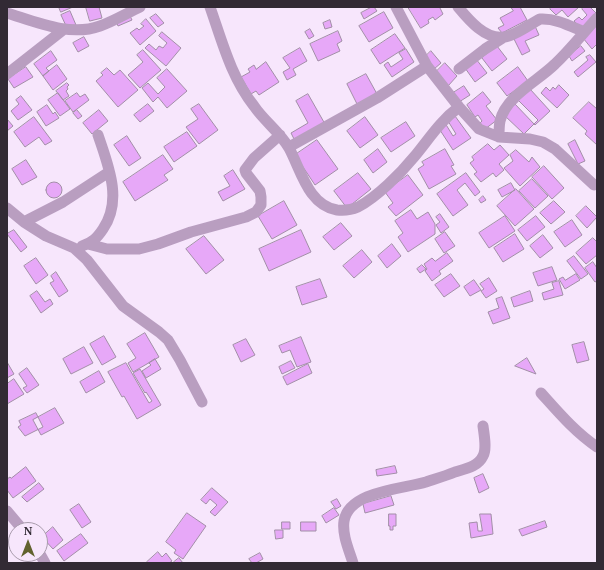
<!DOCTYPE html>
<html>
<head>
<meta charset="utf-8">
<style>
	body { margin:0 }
	#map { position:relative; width:604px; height:570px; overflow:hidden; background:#f7e6fc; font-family:"Noto Serif",serif }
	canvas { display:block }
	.frame { position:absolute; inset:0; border:8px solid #322a34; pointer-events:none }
	.north { position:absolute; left:8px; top:522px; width:40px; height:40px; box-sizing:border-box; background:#f7e6fc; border:1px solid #a89bac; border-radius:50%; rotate:0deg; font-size:11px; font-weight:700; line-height:16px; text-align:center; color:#322a34 }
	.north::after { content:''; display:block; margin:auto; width:14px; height:18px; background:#62622f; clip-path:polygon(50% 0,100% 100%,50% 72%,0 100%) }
</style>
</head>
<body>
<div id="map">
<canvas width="604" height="570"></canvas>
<div class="frame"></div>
<div class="north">N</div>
</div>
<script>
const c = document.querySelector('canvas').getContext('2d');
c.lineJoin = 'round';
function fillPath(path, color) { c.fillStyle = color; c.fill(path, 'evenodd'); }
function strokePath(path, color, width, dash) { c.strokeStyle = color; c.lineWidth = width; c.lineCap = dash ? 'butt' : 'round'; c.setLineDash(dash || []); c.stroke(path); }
const building = new Path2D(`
	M59,7H73L61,12Z
	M86,7H99L102,18L90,21Z
	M372,7H374L377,11L364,19L361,13Z
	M408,7H441L440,8L443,14L435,20L433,17L428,20L429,23L421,28Z
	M511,7H520L527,20L502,33L498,28L504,25L500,18L513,11Z
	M552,7H579L568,17L562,10L556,15L550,9Z
	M584,7H590L597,14L582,29L574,21L579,17L582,20L587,15L582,9Z
	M70,11L76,25L67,28L61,15Z
	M384,12L393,28L369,42L359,26Z
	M129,14L132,20L118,26L116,20Z
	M156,14L164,23L158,27L150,18Z
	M146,19L156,31L140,45L130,33L137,28L139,30L144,26L141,24Z
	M330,20L332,27L325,29L323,23Z
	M597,25V44L592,49L583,38Z
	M535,26L539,35L525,41L530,51L522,55L513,37Z
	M310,29L314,36L309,39L305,32Z
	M338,31L342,41L337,44L340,51L318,61L310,44Z
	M162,32L181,48L166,66L145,48L149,44L156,50L159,46L163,48L167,43L159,36Z
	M395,34L405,48L380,64L371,50Z
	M84,37L89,46L78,52L73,43Z
	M497,46L507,59L492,71L482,58Z
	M581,46L585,51L572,61L569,56Z
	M300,48L307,61L293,69L296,75L287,80L283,72L290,68L283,58Z
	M406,49L414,62L392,77L384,65L388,62L391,67L403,59L399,53Z
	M143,50L161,70L140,88L128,75L143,62L137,55Z
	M51,51L57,60L46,68L49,71L43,76L34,64Z
	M431,51L441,63L434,69L424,58Z
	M590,55L596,62L578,77L574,72L588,60L586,57Z
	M476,59L487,73L475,82L465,68Z
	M266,62L279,82L259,95L256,91L251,94L241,77L250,72L248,69L254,65L256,69Z
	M445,63L457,76L448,86L435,73Z
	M57,65L67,79L53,90L43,76Z
	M26,67L33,77L14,88L8,79Z
	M518,67L528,81L507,96L497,83Z
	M107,68L114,75L120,70L138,90L118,107L96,81L103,75L101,73Z
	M167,69L187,91L167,108L158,97L153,102L142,88L148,83L158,94L165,87L157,78Z
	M366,74L377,94L357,104L347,84Z
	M67,83L69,85L67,87L68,89L66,91L69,96L63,100L56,91Z
	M559,85L569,95L557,108L541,93L546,87L550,91L553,87L555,89Z
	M464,86L470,95L459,102L453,93Z
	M530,89L550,111L535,125L514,103Z
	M483,92L491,102L486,106L497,120L485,129L480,123L482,121L478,115L475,117L467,105Z
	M58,93L70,109L60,116L48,100Z
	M77,93L80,97L85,94L89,100L73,112L65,101Z
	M308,94L325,124L295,141L291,133L308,123L296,101Z
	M21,96L32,110L18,120L11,111L19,104L16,100Z
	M519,101L538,120L524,134L504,115Z
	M589,102L597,109V145L585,134L587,131L573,118Z
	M148,104L154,111L140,122L134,115Z
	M199,104L218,130L199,144L186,127L198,119L191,109Z
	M47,105L53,114L55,112L59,118L46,126L37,112Z
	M77,110L82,116L78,119L73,113Z
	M99,110L108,121L92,134L83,123Z
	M455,116L471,138L453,150L438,127L445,123L453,136L456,134L448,121Z
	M34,117L52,141L45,145L39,137L25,147L14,132Z
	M365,117L378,135L360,148L347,131Z
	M7,119L13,126L7,131Z
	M406,122L415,136L391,152L381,138Z
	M187,132L197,146L174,162L164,147Z
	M127,136L141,158L129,166L114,145Z
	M317,140L338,169L315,185L295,155Z
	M575,140L585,161L578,164L568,144Z
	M488,144L494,150L500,145L509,155L499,164L504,170L496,177L493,173L481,182L474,174L477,172L470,163L474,160L472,157Z
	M378,149L387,162L373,173L364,160Z
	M445,149L454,165L451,166L456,174L429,189L418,169L424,165L422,162Z
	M516,150L529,162L532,157L540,167L520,186L504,168L513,161L510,155Z
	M163,155L173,169L164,175L168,180L135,201L123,182Z
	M26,160L37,177L22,185L12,169Z
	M544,166L564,188L552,199L532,177Z
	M233,170L245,189L223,201L218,192L230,186L224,176Z
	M358,173L371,189L347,208L334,191Z
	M466,173L480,192L475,196L465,183L457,190L468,205L453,216L437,194Z
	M408,175L423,195L396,216L388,207L393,203L385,192Z
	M532,179L548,196L535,208L519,191Z
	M46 190a8 8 0 1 1 16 0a8 8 0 1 1-16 0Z
	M511,183L515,190L502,197L498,190Z
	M516,189L534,209L515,226L497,206Z
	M483,196L486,200L481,203L479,200Z
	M284,201L297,225L272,239L258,216Z
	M554,201L565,212L551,224L540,213Z
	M586,206L597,217L587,228L576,216Z
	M411,210L417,219L428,212L435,224V234L408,252L398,237L403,233L395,221Z
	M440,214L449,227L441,233L436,225L440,222L436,217Z
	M505,216L515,231L489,248L479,233Z
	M536,216L545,227L527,241L518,230Z
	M572,220L582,235L565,247L554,232Z
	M341,223L352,236L334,250L323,237Z
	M14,230L27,247L21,252L7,234Z
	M301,230L311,252L269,271L259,249Z
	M445,232L455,246L444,253L435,239Z
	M515,234L524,249L503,262L494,248Z
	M543,235L553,248L540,258L530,246Z
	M204,236L224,260L206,274L186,249Z
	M593,238L597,242V255L586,264L576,253Z
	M392,244L401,256L387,268L378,256Z
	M362,250L372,262L354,278L343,266Z
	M447,253L453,261L439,271L441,274L432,281L425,271L427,269L424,264L432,258L435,261Z
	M574,256L588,274L581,279L567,261Z
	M36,258L48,275L36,284L24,266Z
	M593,262L597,268V281L595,282L585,268Z
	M422,265L426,269L420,273L417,269Z
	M552,267L557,280L538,286L533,273Z
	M56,272L68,291L59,297L50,283L54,281L51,276Z
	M451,274L460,286L444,297L435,285Z
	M576,274L580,280L565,289L559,279L563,277L565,280Z
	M489,278L497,291L486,298L481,291L484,289L480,284Z
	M320,279L327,297L302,305L296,287Z
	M474,280L481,290L470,296L464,287Z
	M559,281L563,295L544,300L542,293L554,289L552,283Z
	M37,291L45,302L50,299L53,304L41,313L30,296Z
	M530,291L533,301L514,307L511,298Z
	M502,297L510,318L493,324L488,312L499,308L496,299Z
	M145,333L159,357L133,372L128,363L136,358L127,344Z
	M104,336L116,357L102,365L90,344Z
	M301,337L311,362L297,367L290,350L282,353L279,346Z
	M246,339L255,355L241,362L233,345Z
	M584,342L589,360L577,363L572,345Z
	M84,347L93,363L71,374L63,359Z
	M527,358L536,374L515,366Z
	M155,359L161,369L146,378L142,371L151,365L149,363Z
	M291,361L295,368L282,374L279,367Z
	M7,362L14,374L7,378Z
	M126,363L149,403L152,401L146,392L145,393L133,373L140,369L161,405L137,419L124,396L122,397L108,372Z
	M308,364L312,373L287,385L283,377Z
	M27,368L39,385L27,393L23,388L27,386L19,374Z
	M99,371L105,382L86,393L80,382Z
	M14,379L24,394L7,404V384Z
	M55,408L64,423L41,435L33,420Z
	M36,413L43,427L25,436L18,427L21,425L19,421Z
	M395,466L397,473L377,476L376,470Z
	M26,467L36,481L13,498L7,490V479L10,477L11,478Z
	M483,474L489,488L479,493L474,478Z
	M39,483L44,489L27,502L22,497Z
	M212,488L228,502L215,516L210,512L217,505L210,499L206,504L201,500Z
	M391,496L394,505L365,513L363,504Z
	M337,499L341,506L336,509L331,502Z
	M79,504L91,522L82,528L70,510Z
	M334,508L339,515L326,523L322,516Z
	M187,513L206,526L183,559L174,553L176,550L166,542Z
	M389,514H396V526H393V530H390V526H389Z
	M480,514H491L493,534L471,538L469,523L477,522L478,531H482Z
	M545,521L547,527L522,536L519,530Z
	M282,522H290V529H282Z
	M301,522H316V531H301Z
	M53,527L63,540L53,549L42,537Z
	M275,530H283V538L276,539Z
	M81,534L88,543L64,561L57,551Z
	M158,552L162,557L166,553L172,561L169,563H148L147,562Z
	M260,553L263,559L256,563H252L249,559Z
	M179,558L183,563H175L174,562Z`);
const minor = new Path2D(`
	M210,7C222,41 231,77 254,106C264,121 280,132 289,148C301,170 308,205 337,210C345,211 351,210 358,207C377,197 401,173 414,157C429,139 440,121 459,107
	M396,7L427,66L459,107L479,129L499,137L530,139L543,142L555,149L594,185
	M458,7C468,19 485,40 504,37C515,36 530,24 540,19C556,18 570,26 584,32
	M7,13C36,22 70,37 100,26C114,21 127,13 140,7
	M459,69L485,49L504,37
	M7,74L63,30
	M499,137C499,132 499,126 500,121C506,96 538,81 555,64C570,50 583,33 597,18
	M289,147L377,98L427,66
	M7,208L24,222L46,236L74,248L87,260L123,306L159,332L168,340L180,360L202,402
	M24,222L63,202L109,172
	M88,244L107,249H139L158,244L191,232L246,217L256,212L261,205V197L260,191L246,173L245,170L254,158L280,135
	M82,246C92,243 97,238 103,229C123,200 108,165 98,135
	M541,393C559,413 575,432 597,447
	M7,511L23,530
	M40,554L45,563
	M353,563C349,550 342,535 344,521C349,491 402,489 426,482C435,479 445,476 455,472C465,469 478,467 483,456C487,449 484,434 483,426`);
fillPath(building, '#e7a8f8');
strokePath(building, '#a28ea7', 1);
strokePath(minor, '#b99ec0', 11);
</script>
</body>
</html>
